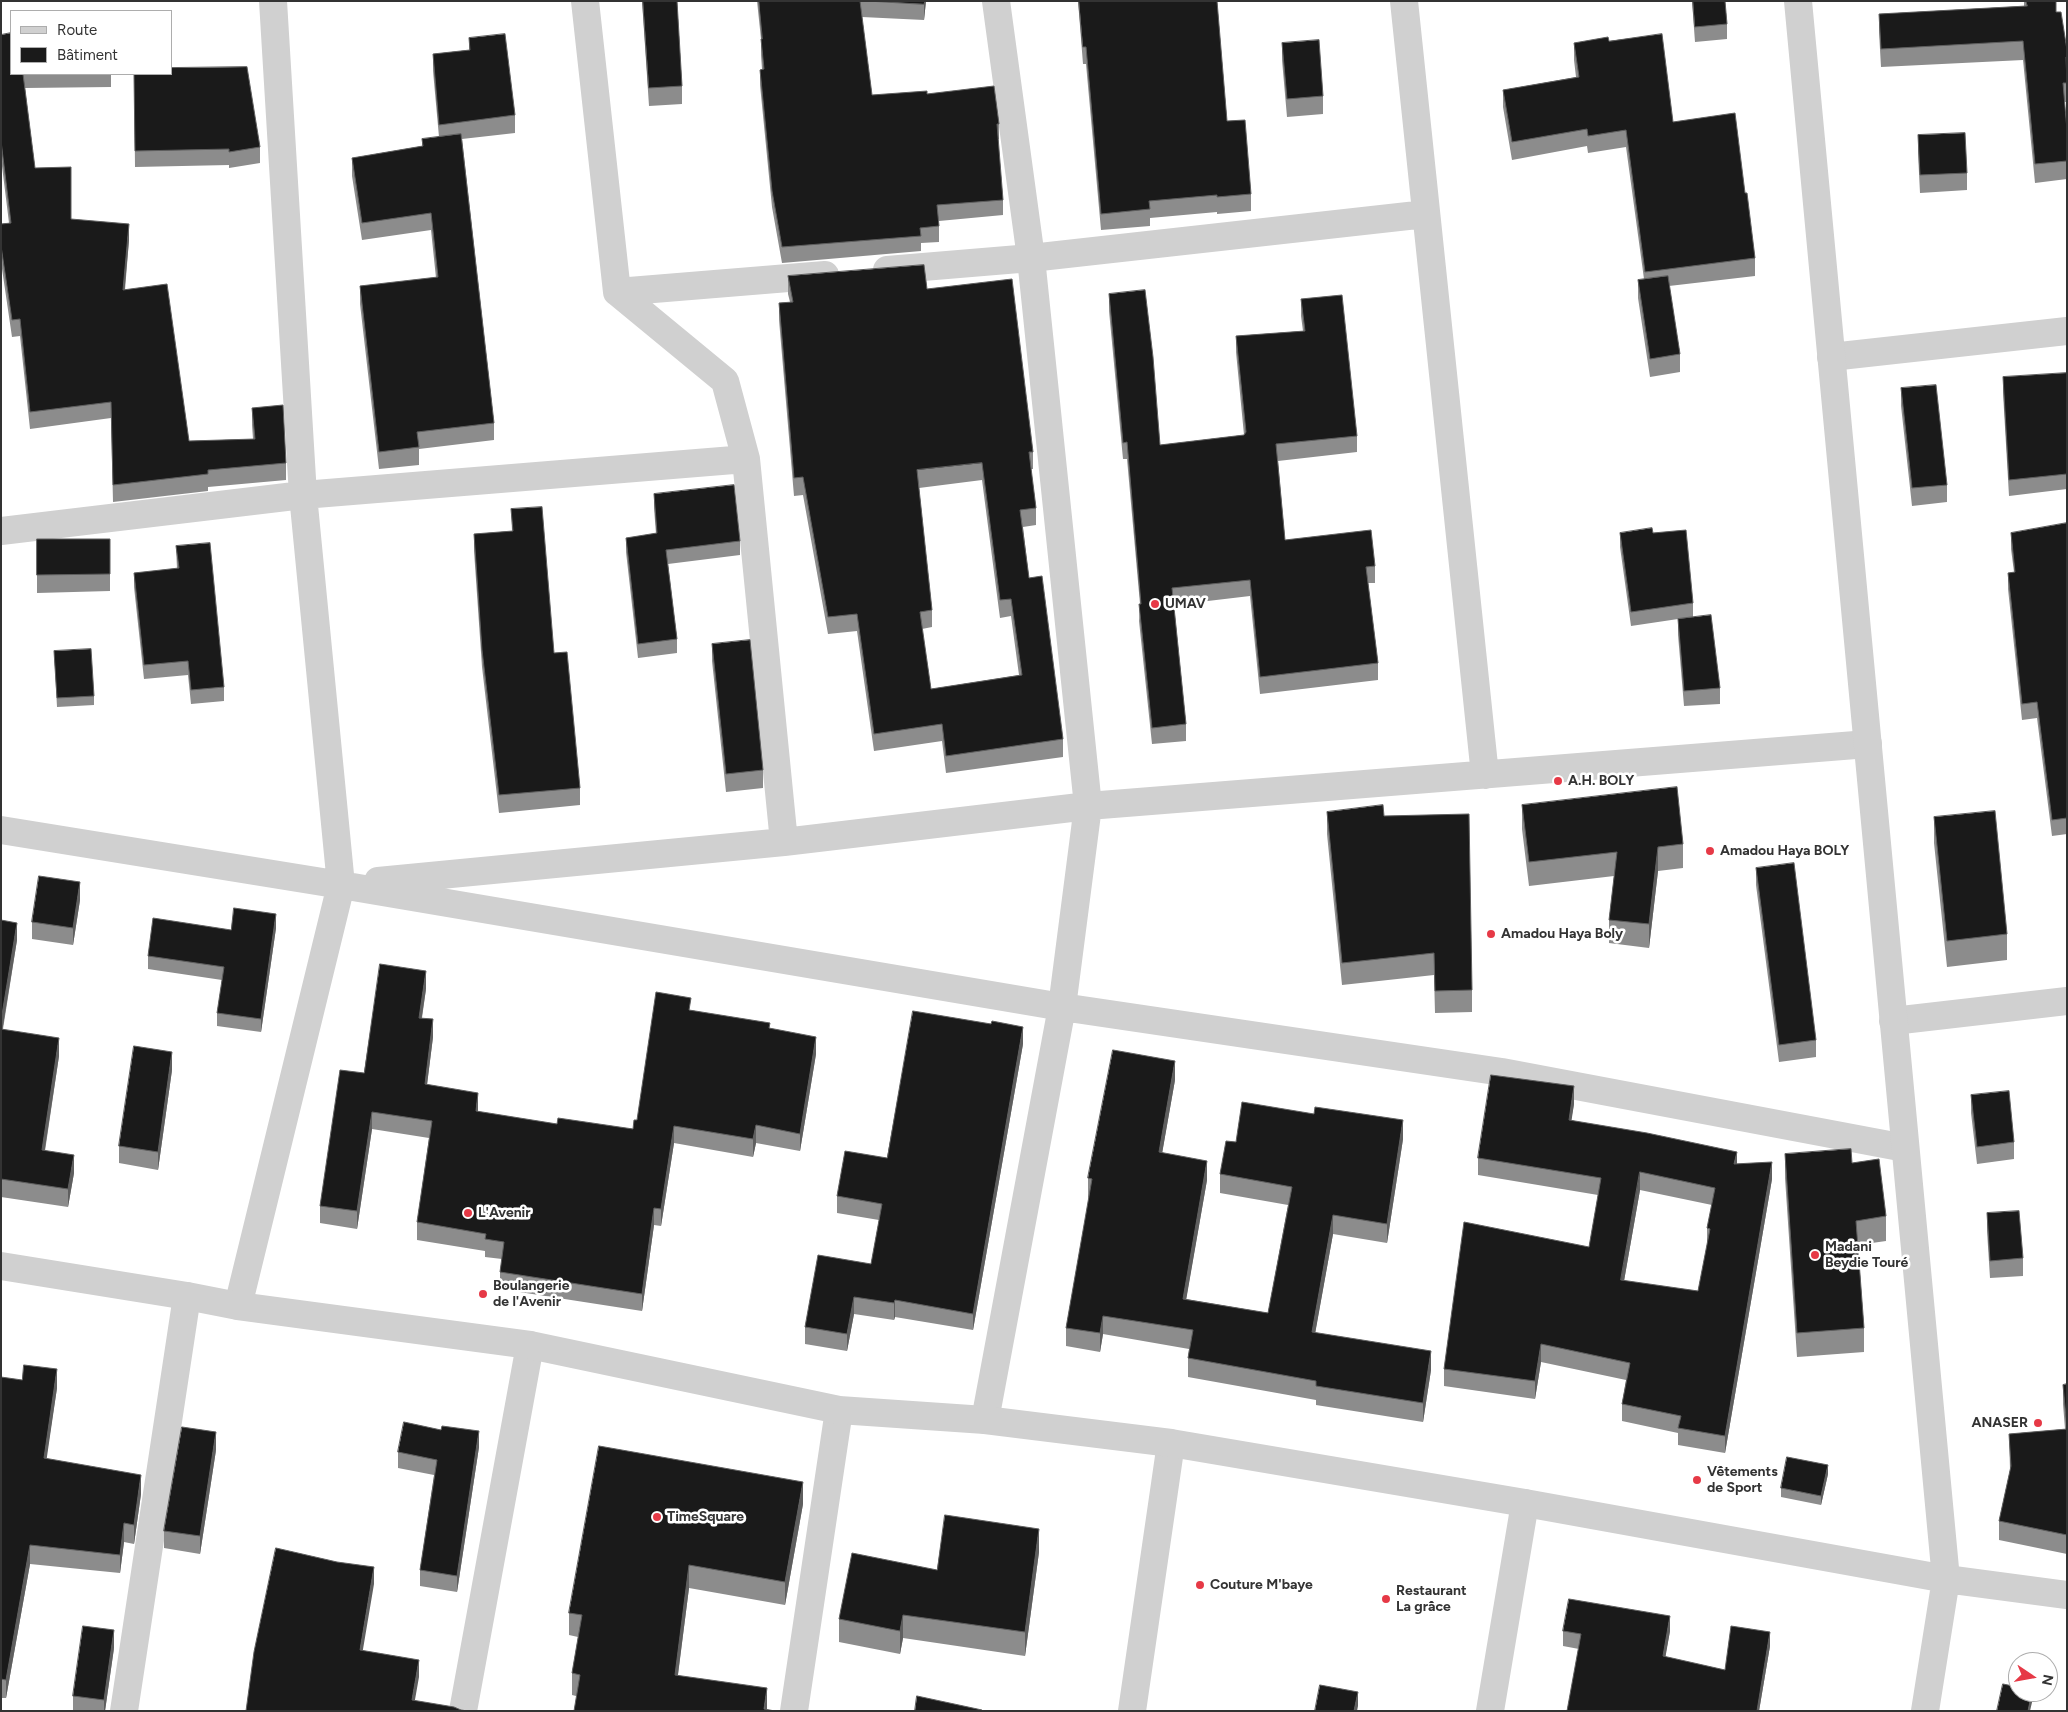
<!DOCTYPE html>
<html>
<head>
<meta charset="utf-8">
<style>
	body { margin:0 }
	#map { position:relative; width:2068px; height:1712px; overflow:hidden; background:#fff; font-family:Figtree,sans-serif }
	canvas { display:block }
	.frame { position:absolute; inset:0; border:2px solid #333; pointer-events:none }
	.legend { position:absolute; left:10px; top:10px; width:162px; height:65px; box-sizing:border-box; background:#fff; border:1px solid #adadad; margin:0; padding:6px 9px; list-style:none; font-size:15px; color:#333 }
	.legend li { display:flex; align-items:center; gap:10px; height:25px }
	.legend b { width:25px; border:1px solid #adadad }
	.north { position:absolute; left:2008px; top:1652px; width:50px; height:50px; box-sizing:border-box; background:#fff; border:1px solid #adadad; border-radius:50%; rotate:102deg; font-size:14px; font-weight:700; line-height:20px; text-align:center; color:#333 }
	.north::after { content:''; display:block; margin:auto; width:18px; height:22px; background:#e63946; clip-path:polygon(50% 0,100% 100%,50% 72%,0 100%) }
</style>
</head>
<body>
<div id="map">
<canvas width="2068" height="1712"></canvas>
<div class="frame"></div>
<ul class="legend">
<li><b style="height:6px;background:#d0d0d0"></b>Route</li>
<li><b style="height:14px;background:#1a1a1a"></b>Bâtiment</li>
</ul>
<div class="north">N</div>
</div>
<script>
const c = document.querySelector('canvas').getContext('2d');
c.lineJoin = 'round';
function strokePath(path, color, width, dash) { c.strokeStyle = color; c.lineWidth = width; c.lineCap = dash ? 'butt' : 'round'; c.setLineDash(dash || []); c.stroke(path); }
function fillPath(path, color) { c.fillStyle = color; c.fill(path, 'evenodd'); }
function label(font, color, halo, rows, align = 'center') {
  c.font = font + ' Figtree,sans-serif'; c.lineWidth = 5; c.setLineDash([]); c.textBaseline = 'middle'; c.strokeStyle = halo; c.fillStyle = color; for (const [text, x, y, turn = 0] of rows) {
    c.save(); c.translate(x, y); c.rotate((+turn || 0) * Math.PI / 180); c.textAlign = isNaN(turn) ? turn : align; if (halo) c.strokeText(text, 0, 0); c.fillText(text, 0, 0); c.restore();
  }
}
const minor = new Path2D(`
	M585,1L617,292L725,381L746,459L784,842
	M1404,1L1485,775
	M887,270L1031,258L1426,214
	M617,292L825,275
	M1831,357L2067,331
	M1,531L303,495L746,459
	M1,830L341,885L1062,1007L1502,1072L1905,1148
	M378,881L784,842L1088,806L1868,744
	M1893,1021L2067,1001
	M238,1306L341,885L303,495L273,1
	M985,1420L1062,1007L1088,806L1031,258L996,1
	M124,1711L187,1296
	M463,1711L530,1345
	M794,1711L839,1410
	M1132,1711L1171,1443
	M1490,1711L1525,1503`);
const tertiary = new Path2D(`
	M1798,1L1946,1579L1925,1711
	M1,1266L187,1296L238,1306L530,1345L839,1410L985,1420L1171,1443L1525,1503L1946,1579L2067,1595`);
const wall = new Path2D(`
	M642,1H677L682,86V104L649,106Z
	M757,1H926L924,20L862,17L872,95L927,94L999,124V139H998L1003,200V215L939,221V242L921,243V251L782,263L772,207L760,85V70L762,69L761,55V39Z
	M1078,1H1217L1227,121L1251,194V211L1217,214V212L1150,218V226L1101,230L1086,64H1083Z
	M1692,1H1725L1727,24V39L1695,42Z
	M2024,1H2056V12L2067,50V102H2064L2067,130V179L2035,183L2023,60L1881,67L1879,32V14L2024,6Z
	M1,35L11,74H111V87L25,88L35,168L71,219L129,240L125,290L189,441L253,439L252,425V408L286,463V480L208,487V491L113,502L111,418L30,429L20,336L12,337L1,262V224L9,223L1,158Z
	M469,38L515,115V133L462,139L494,423V440L419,449V465L379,469L360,304V286L436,278L431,230L362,240L352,176V158L422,146V139L439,137L433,71V54L469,50Z
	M1609,41L1673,122L1745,193L1755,258V276L1669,286L1680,354V372L1650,377L1638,298V280L1644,279L1626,147L1588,153L1587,146L1512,160L1503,107V90L1576,77L1574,60V43Z
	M1282,43L1323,96V114L1287,117L1282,60Z
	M134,74L260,147V163L229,168V165L135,167Z
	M1918,135L1967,173V190L1920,193L1918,153Z
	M788,276L927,289L1033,452V469H1031L1036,508V525L1023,527L1029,578L1063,739V757L946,773L942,741L874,751L857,631L828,634L803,495L794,496L779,320V303L790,302L788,294ZM982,480L1000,618L1011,616L1019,675L931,689L922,629L932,627V610L919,488Z
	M1109,294L1160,445L1244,435L1236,352V336L1303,331L1301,316V299L1357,436V452L1278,461L1285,540L1375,566V583H1368L1378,663V680L1260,694L1250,596L1174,605L1186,724V741L1152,744L1139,621L1140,604L1127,459H1123L1109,311Z
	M2067,373V489L2009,496L2003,393V377Z
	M1901,388L1947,485V502L1912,506L1901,406Z
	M654,494L740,541V555L668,564L677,639V653L638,658L626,552V538L656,534L654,508Z
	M511,509L554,653L580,788V805L499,813L482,667L474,551V534L512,531Z
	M2067,523V834L2052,836L2037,718L2022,720L2008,589V573L2014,572L2011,549V533Z
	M1620,533H1653L1693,603V617L1720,688V704L1684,706L1678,635V619L1631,626L1620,547Z
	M37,539H110V591L37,593Z
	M176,546L224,687V701L191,704L188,675L144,679L134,587V573L177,569Z
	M712,644L763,770V788L726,792L712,661Z
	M54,651L94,696V705L57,707Z
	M1522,805L1683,844V868L1658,871L1649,948L1609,943V920L1614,876L1529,886L1522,829Z
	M1327,812L1384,816L1472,990V1012L1435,1013L1434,975L1342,985L1327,834Z
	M1934,817L2007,934V960L1947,967L1934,843Z
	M1756,868L1816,1040V1057L1779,1062L1756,885Z
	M80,900L73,945L32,939V922Z
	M1,920L17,940L3,1029L59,1056L45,1151L74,1173L68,1207L1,1197Z
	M276,928L261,1032L217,1026V1013L222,980L148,969V956L231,930Z
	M426,989L422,1018L433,1037L427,1084L478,1112L557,1124L633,1129L691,1010L770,1028L816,1054L800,1151L756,1143L753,1157L674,1143L661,1226L654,1225L642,1311L500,1289V1272L502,1259L485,1257V1251L417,1240V1222L429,1138L372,1129L357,1229L320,1223V1206L364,1073Z
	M1023,1044L973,1330L895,1317L894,1320L854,1314L847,1351L805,1344V1327L871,1264L879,1220L837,1213V1196L887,1158Z
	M172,1070L158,1170L119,1163V1146Z
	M1175,1080L1162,1153L1207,1180L1186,1299L1268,1313L1288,1205L1220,1193V1174L1236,1142L1403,1139L1387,1243L1333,1234L1315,1333L1431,1370L1423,1422L1316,1405V1400L1188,1377V1358L1189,1349L1103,1334L1100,1352L1066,1346V1328L1089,1198L1088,1197V1178Z
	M1971,1095L2014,1142V1159L1977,1164L1971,1113Z
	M1574,1104L1571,1120L1737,1164L1772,1179L1725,1453L1678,1445V1433L1622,1421V1404L1626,1380L1541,1362L1535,1399L1444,1386V1369L1589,1247L1598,1195L1478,1175V1158ZM1640,1190L1712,1205L1707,1228V1245L1698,1291L1624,1281Z
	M1785,1154L1852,1163L1886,1216V1241L1858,1245L1864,1328V1352L1797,1357L1785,1178Z
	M1987,1213L2023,1258V1276L1990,1278L1987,1231Z
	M1,1377L57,1388L46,1459L141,1494L134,1544L124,1542L120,1573L30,1564L6,1698H1Z
	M2067,1384V1554L1999,1540V1521L2010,1470L2009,1434L2065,1429L2063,1404V1385Z
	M479,1447L457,1592L420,1586V1570L434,1475L398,1468V1452Z
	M216,1450L200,1554L164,1548V1531Z
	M1828,1474L1821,1505L1781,1497V1488Z
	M803,1504L785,1605L689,1588L678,1675L576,1696L572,1695V1673L578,1637L569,1635V1613Z
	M1039,1552L1025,1656L903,1638L900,1654L839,1642V1619L937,1570Z
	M1563,1631H1670L1665,1657L1725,1670L1770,1646L1759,1711H1567L1579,1649L1563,1646Z
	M114,1648L105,1711H73V1696Z`);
const shadedWall = new Path2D(`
	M925,1H926L924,20V4Z
	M129,224V240L123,307V290Z
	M1658,847V871L1649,948V924Z
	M80,882V900L73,945V928Z
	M276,914V928L261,1032V1019Z
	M17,923V940L1,1038V1021Z
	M426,971V989L419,1035V1018Z
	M433,1019V1037L425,1101V1084Z
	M1023,1027V1044L973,1330V1314Z
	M816,1037V1054L800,1151V1134Z
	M59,1038V1056L42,1168V1150Z
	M172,1052V1070L158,1170V1152Z
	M1175,1061V1080L1159,1171V1152Z
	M1574,1086V1104L1569,1137V1120Z
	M478,1093V1110L476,1129V1111Z
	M372,1112V1129L357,1229V1211Z
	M1403,1120V1139L1387,1243V1224Z
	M756,1125V1143L753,1157V1139Z
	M674,1126V1143L661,1226V1209Z
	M1737,1152V1169L1734,1164Z
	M74,1155V1173L68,1207V1189Z
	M1207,1161V1180L1183,1318V1299Z
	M1772,1162V1179L1725,1453V1436Z
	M1640,1172V1190L1621,1298V1280Z
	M654,1208V1225L642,1311V1294Z
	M1333,1215V1234L1312,1351V1332Z
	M854,1297V1314L847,1351V1334Z
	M895,1300V1317L894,1320V1303Z
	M1103,1316V1334L1100,1352V1333Z
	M1541,1344V1362L1535,1399V1381Z
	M1431,1351V1370L1423,1422V1403Z
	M57,1369V1388L44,1477V1458Z
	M479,1431V1447L457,1592V1576Z
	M216,1432V1450L200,1554V1536Z
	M1828,1465V1474L1821,1505V1496Z
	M141,1475V1494L134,1544V1525Z
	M803,1482V1504L785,1605V1582Z
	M124,1523V1542L120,1573V1555Z
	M1039,1529V1552L1025,1656V1632Z
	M30,1545V1564L6,1698V1680Z
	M689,1565V1588L675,1697V1675Z
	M374,1567V1584L360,1667V1650Z
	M903,1615V1638L900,1654V1631Z
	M1670,1616V1631L1663,1671V1656Z
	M114,1630V1648L105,1711H104V1700Z
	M1770,1632V1646L1759,1711H1757Z
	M419,1660V1677L413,1711L412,1700Z
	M767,1688V1711H764Z
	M1358,1692V1706L1357,1711H1354Z
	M2032,1692L2033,1698L2030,1711H2028Z`);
const building = new Path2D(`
	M643,1H677L682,86L649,88Z
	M759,1H860L872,95L927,91V94L994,86L999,124H997L1003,200L937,205L939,226L920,228L921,236L782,247L772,191L760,70L764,69L761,39H762Z
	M868,1H925L924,4Z
	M1079,1H1217L1227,121L1245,120L1251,194L1217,197V195L1149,201L1150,209L1101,214L1086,47H1083Z
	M1693,1H1725L1727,24L1695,27Z
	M2026,1H2056V12H2061L2067,50V57H2066L2067,83H2063L2067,130V161L2035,164L2023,41L1881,49L1879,14L2027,6Z
	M11,33V74H23L35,168L71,167V219L129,224L123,290L167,284L189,441L255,439L252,408L283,405L286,463L208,470V474L113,485L111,402L30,412L20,319L12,320L1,246V224L11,223L1,141V35Z
	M505,34L515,115L439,125L433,54L470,50L469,38Z
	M1662,34L1673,122L1735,113L1745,193H1747L1755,258L1645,272L1626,130L1588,136L1587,129L1512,142L1503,90L1579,77L1574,43L1608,37L1609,41Z
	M1319,40L1323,96L1287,99L1282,43Z
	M247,67L260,147L229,152V149L135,151L134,74H171V68Z
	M1965,133L1967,173L1920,175L1918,135Z
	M461,134L494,423L417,432L419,447L379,452L360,286L438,277L431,213L362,223L352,158L423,146L422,139Z
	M924,265L927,289L1012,279L1033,452H1029L1036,508L1020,510L1029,578L1042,576L1063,739L946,756L942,724L874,734L857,614L828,617L803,477L794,478L779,303L793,302L788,276ZM982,463L1000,600L1011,599L1022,675L931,689L920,612L932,610L917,470Z
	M1668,276L1680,354L1650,359L1638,280Z
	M1145,290L1153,357L1160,445L1244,435L1246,432L1236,336L1305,331L1301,299L1342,295L1357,436L1276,444L1285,540L1371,530L1375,566L1366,567L1378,663L1260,677L1250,580L1172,588L1186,724L1152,728L1139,604H1141L1127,442L1123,443L1109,294Z
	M2067,373V474L2009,480L2003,377Z
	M1936,385L1947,485L1912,488L1901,388Z
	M734,485L740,541L666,550L677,639L638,644L626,538L657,533L654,494Z
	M542,507L554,653L567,652L580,788L499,795L482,650L474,534L513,531L511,509Z
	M2067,523V818L2052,820L2037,702L2022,704L2008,573L2015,572L2011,533Z
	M1652,528L1653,533L1686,530L1693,603L1631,612L1620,533Z
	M37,539H110V574L37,575Z
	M210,543L224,687L191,690L188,661L144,665L134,573L179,568L176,546Z
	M1711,615L1720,688L1684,691L1678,619Z
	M750,640L763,770L726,774L712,644Z
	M91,649L94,696L57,698L54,651Z
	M1677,787L1683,844L1658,847L1649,924L1609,920L1617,852L1529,862L1522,805Z
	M1383,805L1384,816L1469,814L1472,990L1435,991L1434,953L1342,963L1327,812Z
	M1995,811L2007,934L1947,941L1934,817Z
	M1794,863L1816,1040L1779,1045L1756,868Z
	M39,876L80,882L73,928L32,922Z
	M234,908L276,914L261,1019L217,1013L224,967L148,956L153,918L231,930Z
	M1,920L17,923L1,1021Z
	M380,964L426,971L419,1018L433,1019L425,1084L478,1093L476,1111L557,1124L558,1118L633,1129L634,1120H637L656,992L691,998L689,1010L770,1023L769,1028L816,1037L800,1134L756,1125L753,1139L674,1126L661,1209L654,1208L642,1294L500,1272L504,1242L485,1239L486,1234L417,1222L432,1121L372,1112L357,1211L320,1206L340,1070L364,1073Z
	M913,1011L991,1024L992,1021L1023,1027L973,1314L895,1300L894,1303L854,1297L847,1334L805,1327L818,1255L871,1264L882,1204L837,1196L845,1151L887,1158Z
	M1,1029L59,1038L42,1150L74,1155L68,1189L1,1179Z
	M134,1046L172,1052L158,1152L119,1146Z
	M1113,1050L1175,1061L1159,1152L1207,1161L1183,1299L1268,1313L1292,1187L1220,1174L1226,1141L1236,1142L1242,1102L1314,1114L1315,1107L1403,1120L1387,1224L1333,1215L1312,1332L1431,1351L1423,1403L1316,1386V1381L1188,1358L1193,1330L1103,1316L1100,1333L1066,1328L1092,1179L1088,1178Z
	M1491,1075L1574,1086L1569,1120L1647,1133L1737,1152L1734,1164L1772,1162L1725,1436L1678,1428L1681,1416L1622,1404L1630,1363L1541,1344L1535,1381L1444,1369L1464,1222L1589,1247L1601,1178L1478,1158ZM1640,1172L1715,1188L1707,1228L1710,1229L1698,1291L1621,1280Z
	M2009,1091L2014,1142L1977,1147L1971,1095Z
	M1851,1149L1852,1163L1879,1159L1886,1216L1856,1221L1864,1328L1797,1333L1785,1154Z
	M2019,1211L2023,1258L1990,1261L1987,1213Z
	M24,1365L57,1369L44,1458L141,1475L134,1525L124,1523L120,1555L30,1545L6,1680L1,1679V1377L22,1380Z
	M2067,1384V1535L1999,1521L2011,1466L2009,1434L2067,1429L2063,1385Z
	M404,1422L441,1430L442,1426L479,1431L457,1576L420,1570L437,1460L398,1452Z
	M182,1427L216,1432L200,1536L164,1531Z
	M599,1446L803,1482L785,1582L689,1565L675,1675L767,1688L764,1709L775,1711H574L580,1675L572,1673L582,1615L569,1613Z
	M1787,1457L1828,1465L1821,1496L1781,1488Z
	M945,1515L1039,1529L1025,1632L903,1615L900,1631L839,1619L852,1553L937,1570Z
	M276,1548L337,1562L374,1567L360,1650L419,1660L412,1700L454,1707L461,1710L468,1711H246L254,1652Z
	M1569,1599L1670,1616L1663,1656L1725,1670L1731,1626L1770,1632L1757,1711H1567L1581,1634L1563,1631Z
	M83,1626L114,1630L104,1700L73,1696Z
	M2003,1684L2018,1687V1692H2032L2028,1711H1997Z
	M1320,1685L1358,1692L1354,1711H1315Z
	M917,1696L982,1710V1711H915Z`);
const markers = [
	[1155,604,5,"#e63946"],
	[1558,781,5,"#e63946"],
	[1710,851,5,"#e63946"],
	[1491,934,5,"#e63946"],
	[468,1213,5,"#e63946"],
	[1815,1255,5,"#e63946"],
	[483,1294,5,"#e63946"],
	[2038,1423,5,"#e63946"],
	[1697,1480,5,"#e63946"],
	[657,1517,5,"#e63946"],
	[1200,1585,5,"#e63946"],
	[1386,1599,5,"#e63946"]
];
const poiNames = [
	["UMAV",1165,604],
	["A.H. BOLY",1568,781],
	["Amadou Haya BOLY",1720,851],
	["Amadou Haya Boly",1501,934],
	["L'Avenir",478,1213],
	["Madani",1825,1247],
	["Beydie Touré",1825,1263],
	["Boulangerie",493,1286],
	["de l'Avenir",493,1302],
	["ANASER",2028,1423,"right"],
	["Vêtements",1707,1472],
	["de Sport",1707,1488],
	["TimeSquare",667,1517],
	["Couture M'baye",1210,1585],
	["Restaurant",1396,1591],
	["La grâce",1396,1607]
];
strokePath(minor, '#d0d0d0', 28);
strokePath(tertiary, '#d0d0d0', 28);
fillPath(wall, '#8c8c8c');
fillPath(shadedWall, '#5f5f5f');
fillPath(building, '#1a1a1a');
strokePath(building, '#5f5f5f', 1);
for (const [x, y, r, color] of markers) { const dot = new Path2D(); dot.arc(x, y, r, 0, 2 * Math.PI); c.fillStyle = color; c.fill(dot); strokePath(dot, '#fff', 2); }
label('bold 14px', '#333', '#fff', poiNames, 'left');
</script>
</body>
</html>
